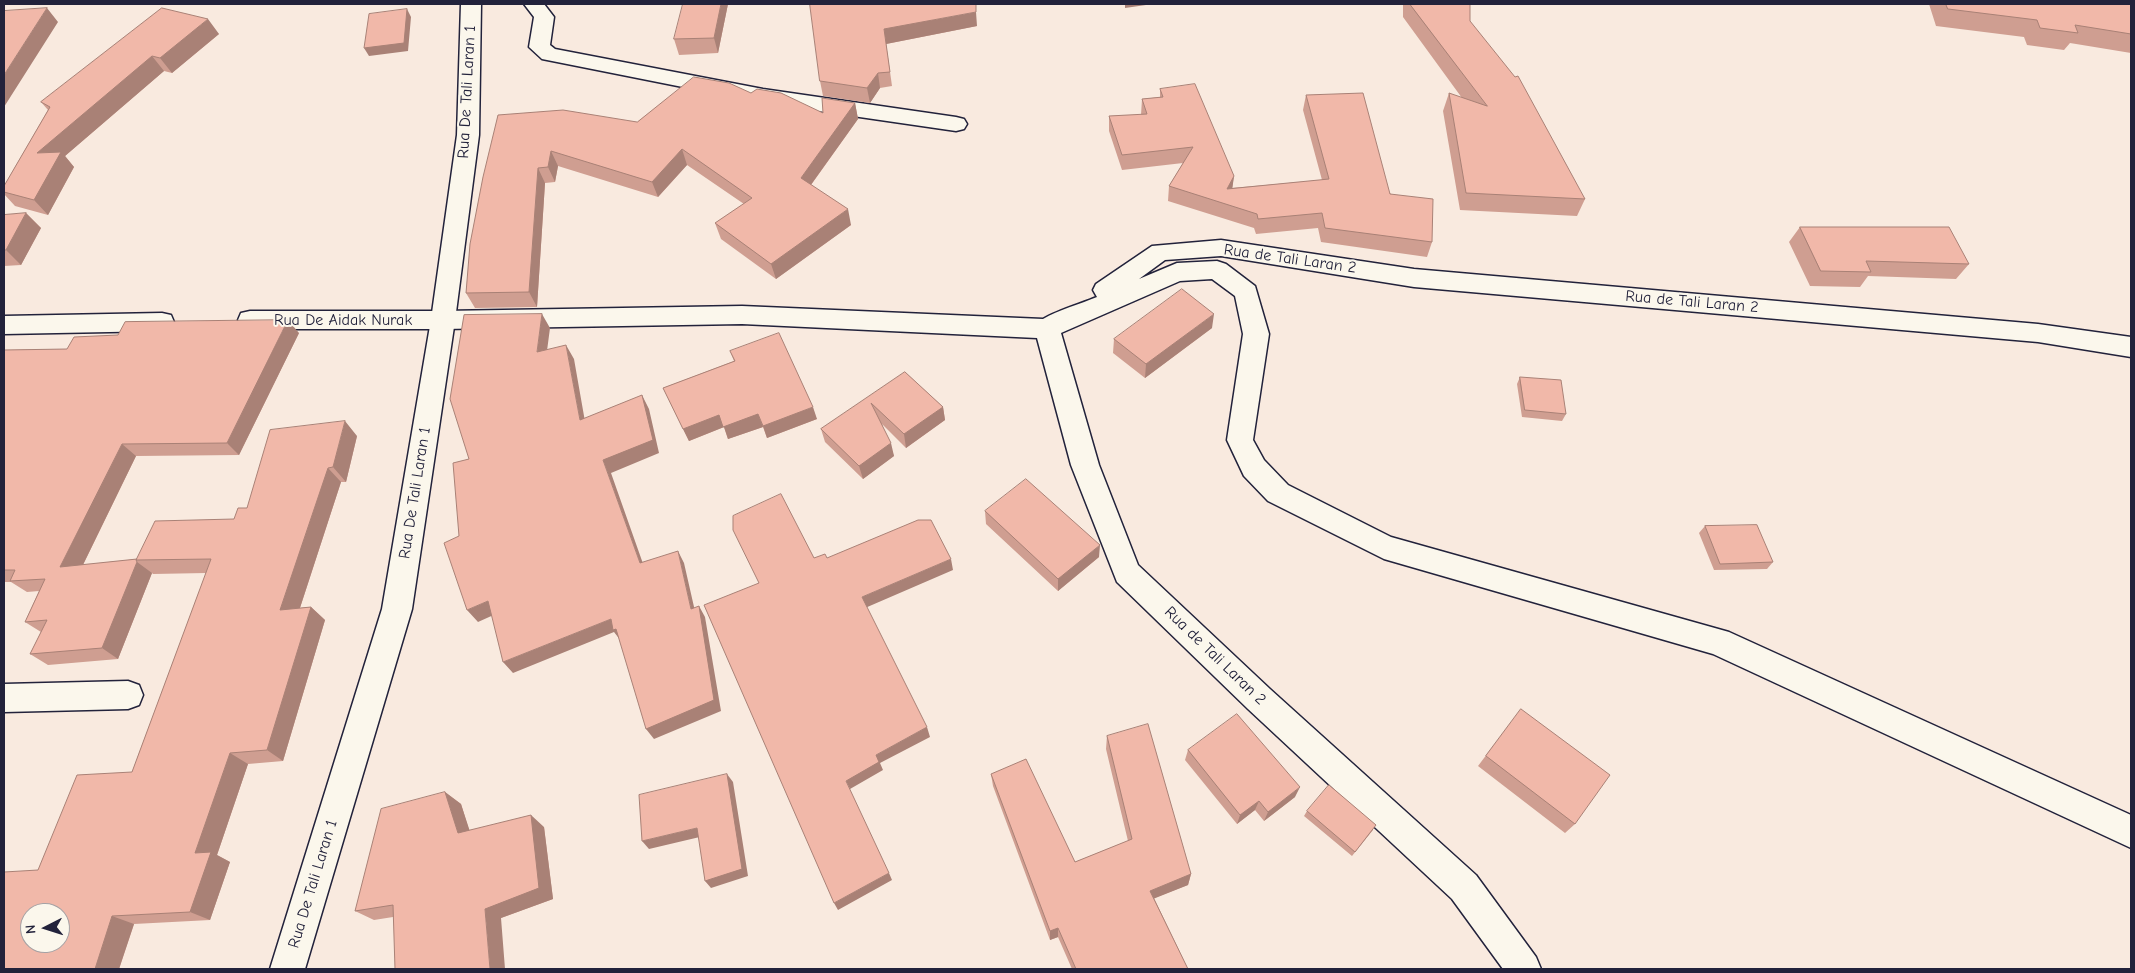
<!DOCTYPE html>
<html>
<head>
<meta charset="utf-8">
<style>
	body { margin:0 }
	#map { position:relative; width:2135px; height:973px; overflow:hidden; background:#f9eadf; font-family:"Comic Neue",sans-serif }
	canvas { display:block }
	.frame { position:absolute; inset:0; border:5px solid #22223b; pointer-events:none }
	.north { position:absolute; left:20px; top:903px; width:50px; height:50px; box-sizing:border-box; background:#fbf7ec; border:1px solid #a4a2a5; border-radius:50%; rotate:265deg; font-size:14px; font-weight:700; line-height:20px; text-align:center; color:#22223b }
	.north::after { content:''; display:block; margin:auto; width:18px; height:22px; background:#22223b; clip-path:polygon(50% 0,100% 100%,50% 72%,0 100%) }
</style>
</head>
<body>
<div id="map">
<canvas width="2135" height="973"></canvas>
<div class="frame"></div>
<div class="north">N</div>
</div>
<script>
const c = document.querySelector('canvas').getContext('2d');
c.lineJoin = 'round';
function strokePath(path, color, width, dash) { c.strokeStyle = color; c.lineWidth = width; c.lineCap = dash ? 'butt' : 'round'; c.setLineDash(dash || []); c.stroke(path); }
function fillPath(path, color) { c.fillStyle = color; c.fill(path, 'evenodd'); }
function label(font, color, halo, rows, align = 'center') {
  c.font = font + ' "Comic Neue",sans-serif'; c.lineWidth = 4; c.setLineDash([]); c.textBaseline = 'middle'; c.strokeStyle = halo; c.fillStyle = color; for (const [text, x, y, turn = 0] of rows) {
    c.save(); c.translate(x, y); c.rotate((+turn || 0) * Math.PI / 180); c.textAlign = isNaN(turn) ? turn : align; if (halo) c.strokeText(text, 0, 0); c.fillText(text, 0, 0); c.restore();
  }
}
const street = new Path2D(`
	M524,4H544L554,17L550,45L555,49L763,89L956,117L964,119L967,124L964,129L956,131L763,103L542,59L529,47L534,17Z
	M1221,240L1414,269L2038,324L2131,337V357L2038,342L1414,287L1221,256L1165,260L1139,279L1177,263L1217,261L1226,264L1255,286L1269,334L1253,440L1264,460L1288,485L1391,537L1729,632L2131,815V848L1713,654L1384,559L1268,501L1244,476L1227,440L1243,334L1235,296L1212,279L1180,281L1061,333L1099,465L1138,565L1270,689L1476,875L1536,957L1541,969H1503L1452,899L1248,709L1117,582L1071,465L1037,338L742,324L443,329H250L241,327L238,320L241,313L250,311H443L742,306L1043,319C1058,310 1080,304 1097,297L1093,290L1096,284L1152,246Z
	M162,313L171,315L174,322L171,329L162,331L4,334V316Z
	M128,681L139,685L143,695L139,705L128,709L4,712V684Z`);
const primary = new Path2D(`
	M461,4H481L479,135L455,320L412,609L305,969H270L382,609L431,320L457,135Z`);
const wall = new Path2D(`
	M728,4L718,53L679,55L674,39Z
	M810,4L977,26L886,44L892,86L880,88L870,103L823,96L820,81Z
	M1403,4H1470V21L1585,199L1577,216L1460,210L1443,111L1449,93L1462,98L1403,17Z
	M1929,4H2131V53L2070,43L2064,50L2027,45L2024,37L1936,26Z
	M162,8L219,34L172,73L164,71L65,156L74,167L48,215L15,206L4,194V186L48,110L41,102Z
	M1160,89L1234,176L1232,188L1322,180L1303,110L1306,95L1432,242L1427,257L1321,242L1318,228L1256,234L1254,228L1168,201L1169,186L1183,163L1122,170L1109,131V116L1141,115L1142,99L1160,97Z
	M751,93L823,113L855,103L858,119L811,185L851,225L776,279L721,239L715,223L744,204L687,165L658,197L558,166L555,182L545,183L537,307L475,308L466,293L498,115L637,122Z
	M26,213L41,228L21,265L4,266V215Z
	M1800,227L1969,264L1956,279L1868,276L1860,287L1810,286L1789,242Z
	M1212,328L1145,378L1113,353L1114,339Z
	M299,333L239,455L136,456L83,565L137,559L234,519L247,508L357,436L346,482H341L300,608L311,607L325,620L283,761L248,764L217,855L230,862L210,920L134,924L119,969H4L38,870L132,772L206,573L153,574L152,573L118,659L48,665L30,654L41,632L25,622L39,591L27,592L11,582H4V350L67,349Z
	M730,351L817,419L767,438L763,427L728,439L724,427L689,441L663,388L734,361Z
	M905,372L943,407L945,420L906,448L882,424L894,456L863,479L825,442L821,429Z
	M1520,377L1566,414L1562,421L1522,417L1517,384Z
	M985,511L1099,557L1058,591L986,524Z
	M1705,526L1773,562L1767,569L1714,570L1699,533Z
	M1521,709L1575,824L1565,833L1478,766Z
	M1107,736L1191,874L1188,885L1154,898L1188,969H1072L1058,937L1050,940L993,786L991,774L1075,862L1128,841L1106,749Z
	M1188,750L1295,797L1264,821L1255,810L1237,824L1185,760Z
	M445,792L461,804L469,830L544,827L553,899L501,918L393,917L374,920L355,911Z
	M1307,811L1373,830L1352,856L1304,816Z`);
const shadedWall = new Path2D(`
	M721,4H728L718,53L714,38Z
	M1125,4H1153L1125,8Z
	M47,8L58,22L4,107V75Z
	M407,9L411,17L408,51L369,56L364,48Z
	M976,12L977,26L886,44L892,86L884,29Z
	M208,19L219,34L172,73L160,58Z
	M152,56L164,71L65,156L74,167L48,215L34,200L37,153Z
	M878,73L880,88L870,103L867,88Z
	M855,103L858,119L805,193L801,178Z
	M682,149L687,165L658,197L652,182Z
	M551,151L558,166L555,182L548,167Z
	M538,168L545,183L537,307L529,292Z
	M1234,176L1232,191L1227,189Z
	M848,209L851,225L776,279L771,264Z
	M26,213L41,228L21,265L6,250Z
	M542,314L550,328L545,366L537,352Z
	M1214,314L1212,328L1145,378L1146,364Z
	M288,320L299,333L239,455L227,443Z
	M566,345L574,359L587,433L580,420Z
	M642,395L649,409L659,453L611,473L647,575L640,563L603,460Z
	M813,407L817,419L767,438L763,426Z
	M943,407L945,420L906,448L904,434Z
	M758,414L763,427L728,439L724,427L689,441L683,429L719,415Z
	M345,421L357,436L346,482L333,467Z
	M891,443L894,456L863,479L859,466Z
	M122,444L136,456L76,579L60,567Z
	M328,468L341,482L295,623L280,610Z
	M1100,545L1099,557L1058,591V579Z
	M678,551L684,563L697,620L691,609Z
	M951,559L953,570L865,608L862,597Z
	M137,562L152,573L118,659L102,648Z
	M488,601L498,613L478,622L467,610Z
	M699,606L705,617L721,711L654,739L646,729Z
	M311,607L325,620L283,761L267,750Z
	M611,619L618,630L621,641L614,632L513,673L503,662Z
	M927,727L930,737L880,763L883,770L850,789L846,781L876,755Z
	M230,753L248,764L217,855L230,862L210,920L190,912L195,853Z
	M727,774L733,782L748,876L711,888L705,881Z
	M1300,787L1295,797L1264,821L1268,812Z
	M445,792L461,804L474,844L458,833Z
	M1259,801L1255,810L1237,824L1240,815Z
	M531,815L544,827L553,899L501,918L505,969H490L485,909Z
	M697,828L704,836L649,849L642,841Z
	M889,873L892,880L838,910L834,903Z
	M1191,874L1188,885L1148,901L1150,891Z
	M112,916L134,924L119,969H95Z
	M1058,928V937L1050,940V931Z`);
const building = new Path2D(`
	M683,4H721L714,38L674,39Z
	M810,4H976V12L884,29L890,72L878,73L867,88L820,81Z
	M1410,4H1470V21L1515,77L1518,76L1585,199L1466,193L1449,93L1487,106Z
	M1946,4H2131V34L2075,25L2078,33L2040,28L2037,20L1948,9Z
	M47,8L4,75V11Z
	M162,8L208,19L160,58L152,56L37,153L61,152L34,200L4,192V186L50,107L41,102Z
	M407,9L404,43L364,48L369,14Z
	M694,77L729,83L751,93L757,89L781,93L823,113L822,98L855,103L801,178L848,209L771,264L715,223L752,198L682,149L652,182L551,151L548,167L538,168L529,292L466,293L470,244L483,177L498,115L563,110L637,122Z
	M1195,84L1234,176L1227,189L1329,179L1306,95L1363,93L1390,194L1433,199L1432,242L1325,228L1322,213L1258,219L1257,214L1169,186L1193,147L1122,155L1109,116L1147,114L1142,99L1163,97L1160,89Z
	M26,213L6,250H4V215Z
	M1800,227H1949L1969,264L1866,261L1871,272L1821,271Z
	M1182,289L1214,314L1146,364L1114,339Z
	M542,314L537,352L566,345L580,420L642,395L653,440L603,460L640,563L678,551L691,609L699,606L714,700L646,729L616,629L613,630L611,619L503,662L488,601L467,610L444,543L459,536L453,463L469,459L450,399L464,315Z
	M288,320L227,443L122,444L60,567L137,559L136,560L137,562L102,648L30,654L47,620L25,622L45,579L10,581L15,570H4V350L67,349L74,337L118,335L125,322Z
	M779,333L813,407L763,426L758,414L723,427L719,415L683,429L663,388L735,361L730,351Z
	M905,372L943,407L904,434L871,403L891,443L859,466L821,429Z
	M1520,377L1561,380L1566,414L1525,410Z
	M345,421L333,467L328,468L280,610L311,607L267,750L230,753L195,853L211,852L190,912L112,916L95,969H4V872L38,870L77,775L132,772L211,559L136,560L155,521L234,519L238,508H247L270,430ZM30,913H60V943H30Z
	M1026,479L1100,545L1058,579L985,511Z
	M781,494L814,558L825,554L827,558L918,520H931L951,559L862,597L927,727L876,755L879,762L846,781L889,873L834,903L704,605L759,583L733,530V516Z
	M1757,525L1773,562L1720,564L1705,526Z
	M1521,709L1610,775L1575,824L1486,756Z
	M1237,714L1300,787L1268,812L1259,801L1240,815L1188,750Z
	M1148,724L1191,874L1150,891L1188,969H1076L1058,928L1050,931L991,774L1026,759L1075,862L1132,839L1107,736Z
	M727,774L742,869L705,881L697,828L642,841L639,795Z
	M1329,785L1376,825L1355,852L1307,811Z
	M445,792L458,833L531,815L539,888L485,909L490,969H395L393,905L355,911L381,809Z`);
const streetNames = [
	["Rua De Tali Laran 1",467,92,-87],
	["Rua de Tali Laran 2",1290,259,8],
	["Rua de Tali Laran 2",1692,302,5],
	["Rua De Aidak Nurak",343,320],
	["Rua De Tali Laran 1",415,493,-81],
	["Rua de Tali Laran 2",1215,656,44],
	["Rua De Tali Laran 1",313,884,-73]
];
strokePath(street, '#22223b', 3);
strokePath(primary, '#22223b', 3);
fillPath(street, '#fbf7ec');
fillPath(primary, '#fbf7ec');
fillPath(wall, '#cf9e91');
fillPath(shadedWall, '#a98176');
fillPath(building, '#f1b8a9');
strokePath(building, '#a98176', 1);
label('16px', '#22223b', '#fbf7ec', streetNames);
</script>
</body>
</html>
